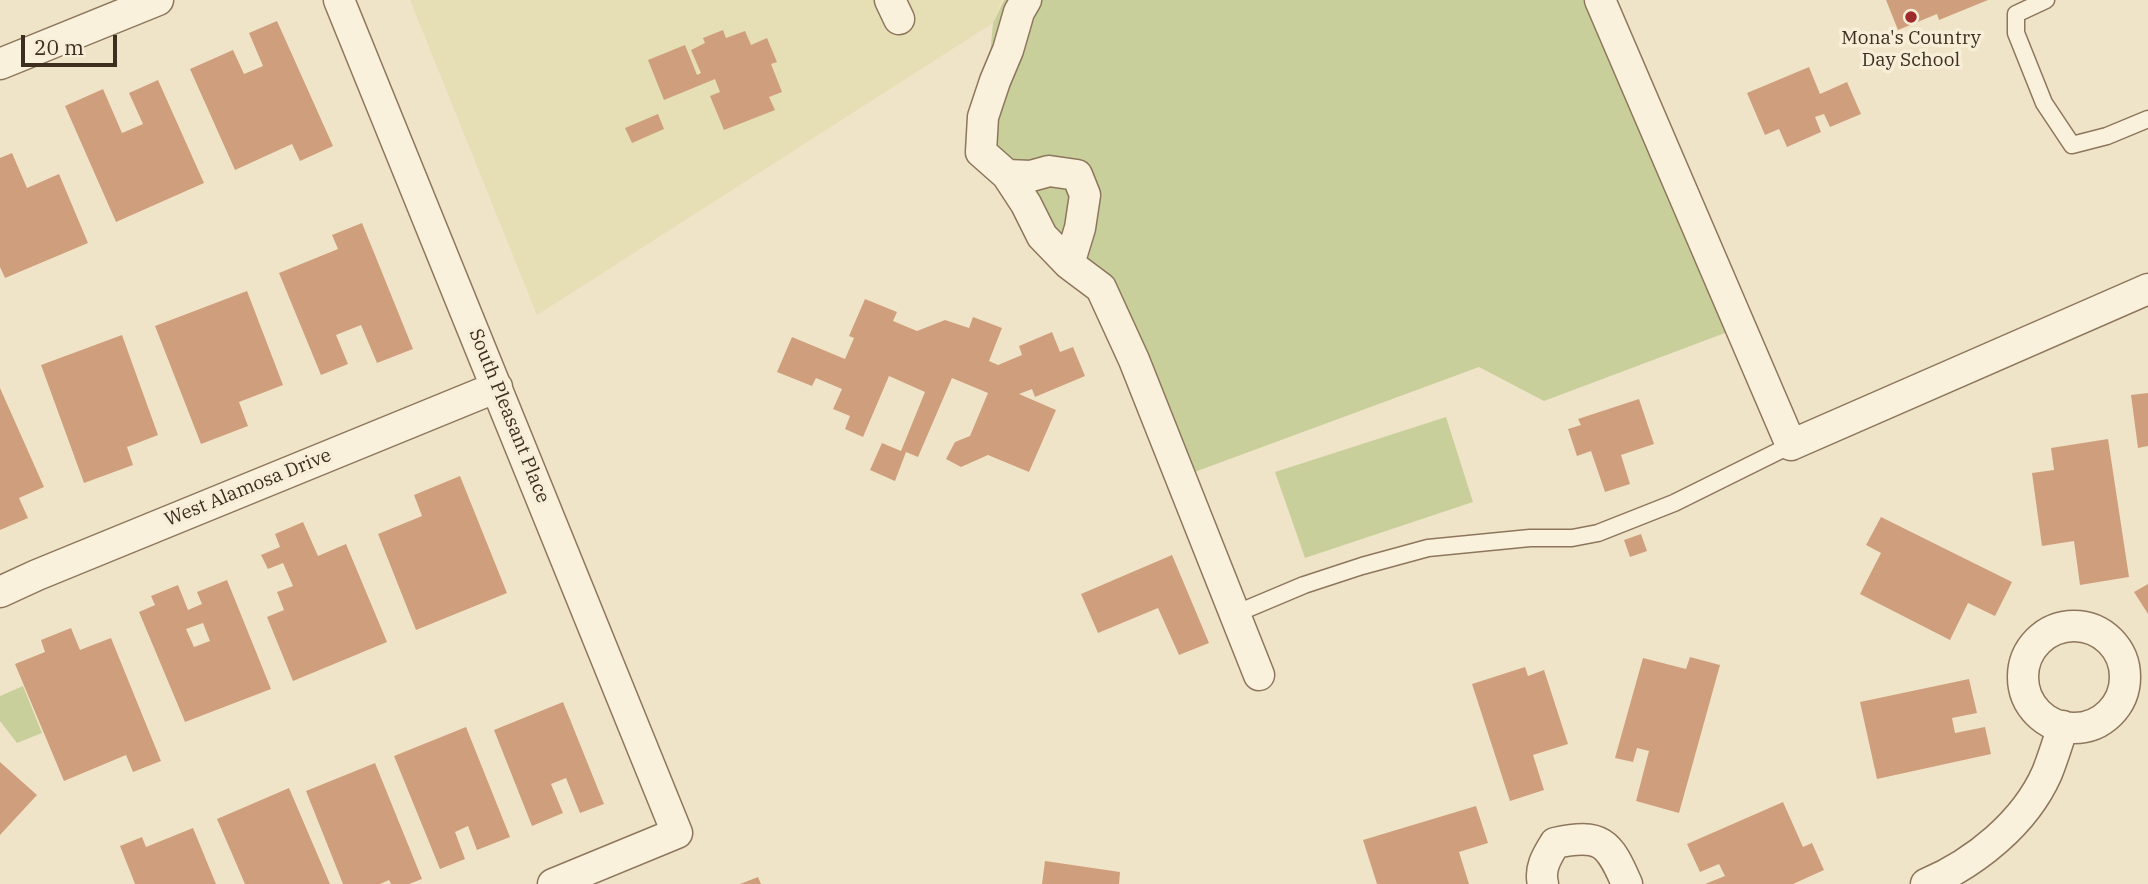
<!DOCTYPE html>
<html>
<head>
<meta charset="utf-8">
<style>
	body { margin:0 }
	#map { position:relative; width:2148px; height:884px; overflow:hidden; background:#f0e4c8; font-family:"IBM Plex Serif",serif }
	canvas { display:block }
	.scale { position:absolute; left:21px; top:35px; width:96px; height:32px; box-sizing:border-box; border:4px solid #3d2e20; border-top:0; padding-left:9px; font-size:21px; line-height:24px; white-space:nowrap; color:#3d2e20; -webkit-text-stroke:5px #f7eed8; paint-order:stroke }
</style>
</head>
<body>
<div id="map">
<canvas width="2148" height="884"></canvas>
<div class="scale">20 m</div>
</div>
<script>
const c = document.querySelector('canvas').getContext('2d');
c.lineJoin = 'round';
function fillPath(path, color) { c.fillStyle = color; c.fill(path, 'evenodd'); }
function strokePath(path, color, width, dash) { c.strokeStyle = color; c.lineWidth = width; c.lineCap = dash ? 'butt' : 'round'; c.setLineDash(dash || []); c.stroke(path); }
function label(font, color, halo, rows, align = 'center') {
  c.font = font + ' "IBM Plex Serif",serif'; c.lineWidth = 7; c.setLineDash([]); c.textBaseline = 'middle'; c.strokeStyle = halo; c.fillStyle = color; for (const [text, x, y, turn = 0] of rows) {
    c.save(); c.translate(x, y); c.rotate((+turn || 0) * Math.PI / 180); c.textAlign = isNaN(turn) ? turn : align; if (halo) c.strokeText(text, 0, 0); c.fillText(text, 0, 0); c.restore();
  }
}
const farmland = new Path2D(`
	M410,0H1002L993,23L537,315Z`);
const green = new Path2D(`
	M1004,0H1600L1741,327L1544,401L1479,367L1181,477L1101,288L981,152L993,23Z
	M1446,417L1473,502L1305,558L1275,472Z
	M23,686L42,733L17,743L0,721V696Z`);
const building = new Path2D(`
	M1886,0H1988L1939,20L1937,14L1898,30Z
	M277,21L333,146L300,161L292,144L235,170L190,69L233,50L244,74L263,66L249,33Z
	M723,30L726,38L745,31L751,45L767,38L777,62L771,64L782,92L769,97L775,110L724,130L710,96L720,92L715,79L664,100L648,60L685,45L697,75L701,73L691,50L705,43L703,38Z
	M1809,67L1820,94L1847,82L1861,114L1830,127L1824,114L1815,117L1821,132L1787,147L1779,129L1765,135L1747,93Z
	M158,80L204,183L116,222L65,106L103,89L122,133L143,124L129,93Z
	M658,114L664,129L632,143L625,128Z
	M12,153L27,188L59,174L88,243L5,278L0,267V158Z
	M362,223L413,349L377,363L361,325L336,335L348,364L321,375L279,273L338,249L332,235Z
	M247,291L283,385L239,402L248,426L201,444L155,326Z
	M865,299L897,312L893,321L917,331L945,320L969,328L973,317L1002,328L989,361L998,365L1022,355L1019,346L1052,332L1060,352L1073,347L1085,376L1035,397L1032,389L1019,394L1056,410L1029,472L988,455L961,467L946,459L955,442L970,436L988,393L952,378L918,457L906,452L895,481L870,470L882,443L901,451L925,392L889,376L863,437L845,429L850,416L833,409L842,389L816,378L812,386L777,372L792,337L845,359L854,338L849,336Z
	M122,335L158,435L127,447L133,465L84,483L41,365Z
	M0,388L44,487L19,498L28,518L0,530Z
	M2148,393V446L2138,448L2131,395Z
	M1639,399L1654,444L1621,455L1630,484L1605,492L1591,451L1577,456L1568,429L1581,425L1578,419Z
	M2108,439L2129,577L2080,585L2074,541L2042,546L2032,473L2054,470L2051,448Z
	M460,476L507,593L416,630L378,534L422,516L414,495Z
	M1881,517L2012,582L1995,616L1968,603L1950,640L1860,594L1881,553L1866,545Z
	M303,522L318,556L346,544L387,642L293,681L267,617L284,610L277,592L293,586L283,563L268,569L261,555L280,547L275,534Z
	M1641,534L1647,551L1630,557L1624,540Z
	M1172,555L1209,643L1179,655L1158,608L1098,633L1081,594Z
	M227,580L271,689L185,722L139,612L155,605L151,596L178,585L188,610L202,604L197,592ZM203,623L210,641L194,647L186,629Z
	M2148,584V614L2134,592Z
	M71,628L80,650L111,638L161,761L133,772L126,755L64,781L15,664L45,652L41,640Z
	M1690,657L1720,665L1679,813L1636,801L1649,751L1637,748L1633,762L1615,758L1643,658L1686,669Z
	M1525,667L1528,676L1544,670L1568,744L1533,755L1544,790L1510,801L1472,684Z
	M1969,679L1977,713L1952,718L1955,733L1985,727L1991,754L1877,779L1860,702Z
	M563,702L604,804L580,813L566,778L551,784L563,813L532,826L494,730Z
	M466,727L510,837L477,850L468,826L455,832L465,859L440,869L394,756Z
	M0,762L37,795L0,835Z
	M375,763L422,879L409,884H391L389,880L380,884H343L306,791Z
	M289,788L330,884H245L217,819Z
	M1783,802L1803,847L1812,843L1824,870L1793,884H1705L1725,876L1719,864L1700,872L1687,844Z
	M1476,806L1488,843L1459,852L1469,884H1377L1363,840Z
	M193,828L216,884H135L120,846L142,837L146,847Z
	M1045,861L1120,872L1119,884H1042Z
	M758,877L761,884H740Z`);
const service = new Path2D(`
	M2046,0L2016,14V33L2044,103L2072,145L2107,136L2148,119
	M1235,614L1304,585L1362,566L1428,548L1530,538H1572L1598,533L1674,503L1791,445`);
const minor = new Path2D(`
	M339,0L677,833L553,884
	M890,0L899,19
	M1026,0L1019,12L1008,50L995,81L983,117L981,152L1007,175L1026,204L1042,236L1069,264L1101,288L1134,360L1259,675
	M1600,0L1791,445L2148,289
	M0,64L158,0
	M1007,175L1031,176L1049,171L1077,175L1085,195L1080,228L1069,264
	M0,592L37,575L497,387
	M2023 677a51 51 0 1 1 102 0a51 51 0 1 1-102 0Z
	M1543,884C1539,868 1547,856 1555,843C1601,833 1609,842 1627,884
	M1926,884C1975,863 2025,823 2047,773C2053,758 2058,742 2063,726`);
const markers = [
	[1911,17,7,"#9e2a2b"]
];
const poiNames = [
	["Mona's Country",1911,39],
	["Day School",1911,61]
];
const streetNames = [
	["South Pleasant Place",509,416,68],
	["West Alamosa Drive",248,488,-22]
];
fillPath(farmland, '#e6deb5');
fillPath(green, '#c9cf9b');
fillPath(building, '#cf9f7d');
strokePath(service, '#8d765c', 19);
strokePath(minor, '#8d765c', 33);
strokePath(service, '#faf1dc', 16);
strokePath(minor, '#faf1dc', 30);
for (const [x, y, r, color] of markers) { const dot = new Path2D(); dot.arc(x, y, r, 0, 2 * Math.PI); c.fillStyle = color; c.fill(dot); strokePath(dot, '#f7eed8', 2.5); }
label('19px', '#3d2e20', '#f7eed8', poiNames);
label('19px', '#3d2e20', '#f7eed8', streetNames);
</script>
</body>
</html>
